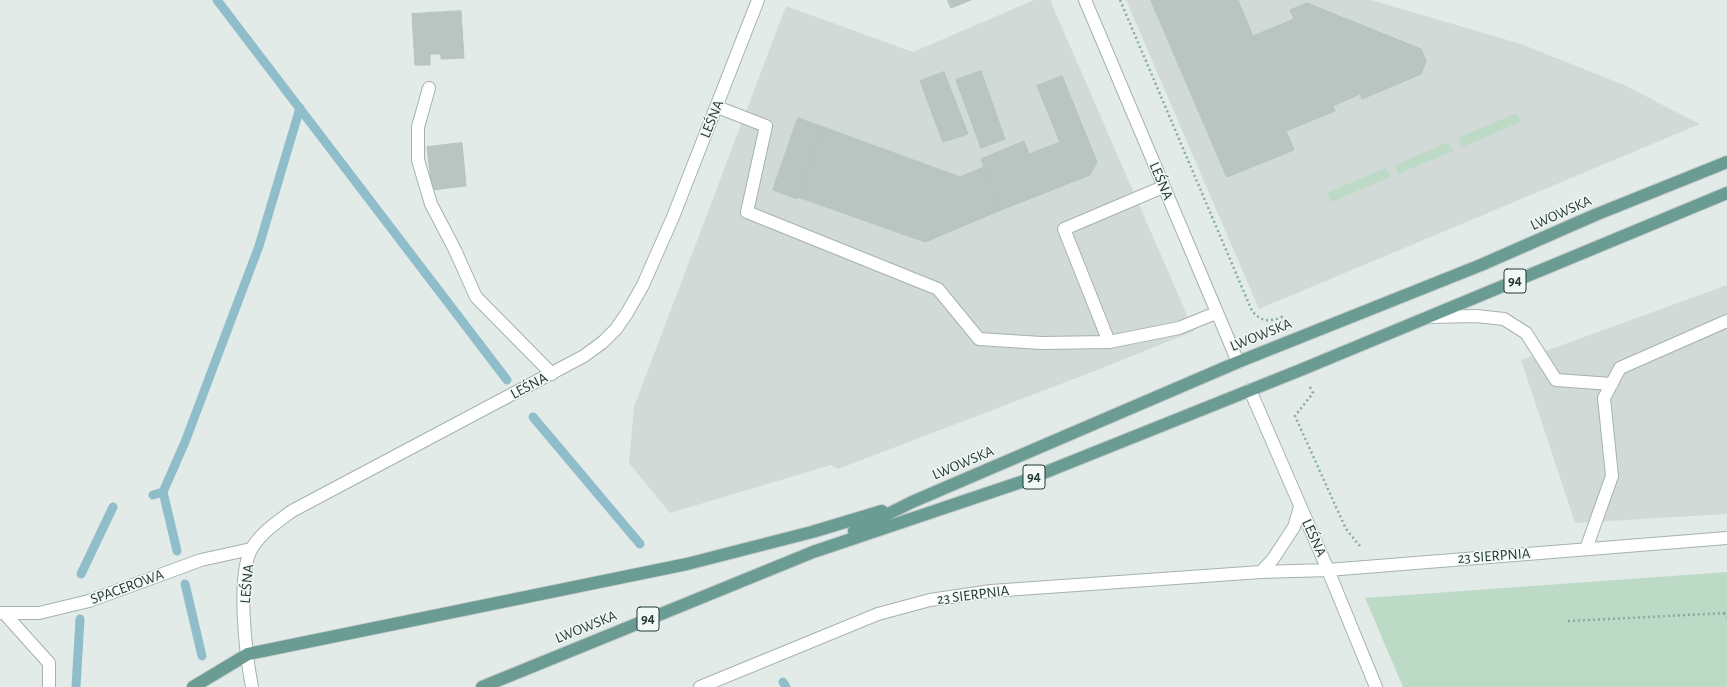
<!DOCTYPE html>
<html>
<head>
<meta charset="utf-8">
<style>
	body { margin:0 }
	canvas { display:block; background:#e2ebe8 }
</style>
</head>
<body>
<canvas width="1727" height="687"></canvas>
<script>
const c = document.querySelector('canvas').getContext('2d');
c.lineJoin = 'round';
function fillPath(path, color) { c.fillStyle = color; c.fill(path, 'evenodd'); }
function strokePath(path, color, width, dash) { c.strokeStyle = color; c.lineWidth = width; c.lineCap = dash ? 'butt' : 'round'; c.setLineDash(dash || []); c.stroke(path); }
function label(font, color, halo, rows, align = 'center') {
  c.font = font + ' "Alegreya Sans",sans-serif'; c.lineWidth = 3; c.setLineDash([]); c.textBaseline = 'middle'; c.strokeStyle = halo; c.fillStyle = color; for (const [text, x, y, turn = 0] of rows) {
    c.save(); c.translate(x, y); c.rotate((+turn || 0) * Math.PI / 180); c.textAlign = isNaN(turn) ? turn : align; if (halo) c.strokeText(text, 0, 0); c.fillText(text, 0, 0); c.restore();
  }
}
const built = new Path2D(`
	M1034,0H1050L1194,331L1100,369L838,469L831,465L670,513L629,463L634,407L786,6L913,52Z
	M1126,0H1371L1521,44L1624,85L1700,124L1259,309Z
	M1727,285V514L1575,523L1521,360Z`);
const green = new Path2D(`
	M1517,113L1521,122L1462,147L1458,138Z
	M1449,142L1453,151L1398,174L1395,165Z
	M1386,168L1390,177L1331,202L1327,193Z
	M1727,572V687H1403L1365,598Z`);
const stream = new Path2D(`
	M217,0L507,380
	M533,417L640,544
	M153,495L163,492
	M177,551L163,492L185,442L259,246L300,108
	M81,574L113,507
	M185,584L202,656
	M783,682L786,687
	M76,687L80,619`);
const building = new Path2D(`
	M948,0H971L951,8Z
	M1151,0H1238L1253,36L1294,19L1290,10L1307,3L1421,49L1426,61L1421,74L1362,99L1360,94L1333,106L1335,111L1286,131L1294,150L1227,177Z
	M461,11L464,58L441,59V54H430V65H415L412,14Z
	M981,71L1005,139L981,148L956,80Z
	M944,72L968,134L943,142L920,81Z
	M1062,76L1097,162L1090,175L1001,210L981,159L1024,141L1029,154L1060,142L1037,86Z
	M798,118L823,127L797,199L773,190Z
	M823,127L960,177L984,167L1001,210L925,242L798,197Z
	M462,143L466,186L432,190L427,147Z`);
const path = new Path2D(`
	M1120,0L1252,311C1261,322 1270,322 1282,317L1284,322
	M1310,387L1313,393L1295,416L1346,529L1359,545H1361
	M1724,613L1727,618
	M1568,621L1727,613`);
const minor = new Path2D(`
	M1085,0L1238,362
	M429,88L418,127V160L431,204L455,250L476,297L552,374
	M717,107L766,126L747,212L938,289L979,339L1041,343L1109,342
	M1163,187L1064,229L1109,342L1179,328L1216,313
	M1429,317L1476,316L1504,319L1526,333L1556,380L1612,384
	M1250,390L1328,570L1376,687
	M1586,549L1612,476L1604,398L1620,368L1727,321
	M1261,572L1273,559L1294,527L1300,507
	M0,613H39L89,601L201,560L251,549
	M5,614L49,663V687
	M252,687C246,656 236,575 252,548C262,532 277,522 292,511L584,356L603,342L616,329L627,313L643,285L673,217L758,0
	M700,687L878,614L930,600L991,591L1261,572L1328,570L1727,538`);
const major = new Path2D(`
	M854,531L912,502L1238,362L1481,265L1595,215L1727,162
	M193,687L248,654L687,564L812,532L882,511
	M482,687L813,552L1021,482L1303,369L1727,193`);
const shields = [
	[1515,281,22],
	[1034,477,22],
	[648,619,22]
];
const shieldNames = [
	["94",1515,281],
	["94",1034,477],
	["94",648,619]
];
const streetNames = [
	["LEŚNA",712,119,-68],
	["LEŚNA",1161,181,67],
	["LWOWSKA",1561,213,-24],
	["LWOWSKA",1261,335,-22],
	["LEŚNA",529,386,-28],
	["LWOWSKA",963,463,-23],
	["LEŚNA",1314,538,66],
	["23 SIERPNIA",1494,556,-4],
	["LEŚNA",247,584,-85],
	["SPACEROWA",127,587,-20],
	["23 SIERPNIA",973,595,-7],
	["LWOWSKA",586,627,-22]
];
fillPath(built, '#d1dad7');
fillPath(green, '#bddac7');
strokePath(stream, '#90bdca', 9);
fillPath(building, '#b8c5c1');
strokePath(building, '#b5c4bf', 1);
strokePath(minor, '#a5b2af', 14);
strokePath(major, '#c2c8c7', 14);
strokePath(path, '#86aba2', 2.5, [2, 3]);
strokePath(minor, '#fff', 12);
strokePath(major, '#6b9c93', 12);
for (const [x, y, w] of shields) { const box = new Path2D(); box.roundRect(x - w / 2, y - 12, w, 24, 3); c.fillStyle = '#f2f8f5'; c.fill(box); strokePath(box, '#243a36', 1); }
label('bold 14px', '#243a36', null, shieldNames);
label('15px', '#243a36', '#f2f8f5', streetNames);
</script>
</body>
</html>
